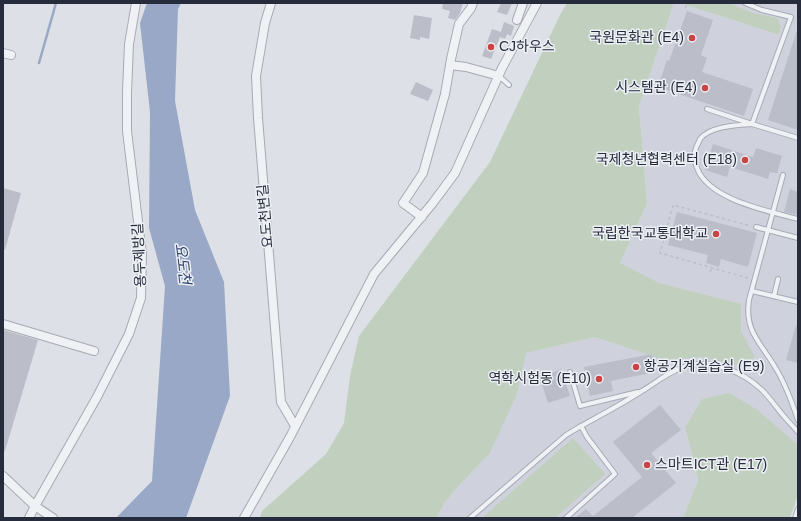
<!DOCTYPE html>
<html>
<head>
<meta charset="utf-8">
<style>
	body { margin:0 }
	#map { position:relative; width:801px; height:521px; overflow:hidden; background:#dde0e7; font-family:Arial,sans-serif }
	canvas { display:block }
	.frame { position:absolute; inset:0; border:4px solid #272c3d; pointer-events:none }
</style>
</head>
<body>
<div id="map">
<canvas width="801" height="521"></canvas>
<div class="frame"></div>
</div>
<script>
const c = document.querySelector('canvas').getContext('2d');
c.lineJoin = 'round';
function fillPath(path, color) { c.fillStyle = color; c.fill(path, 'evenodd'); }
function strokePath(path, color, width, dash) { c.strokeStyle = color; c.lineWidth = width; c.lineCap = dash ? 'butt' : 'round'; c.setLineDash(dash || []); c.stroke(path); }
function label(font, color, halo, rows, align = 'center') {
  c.font = font + ' Arial,"Noto Sans KR",sans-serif'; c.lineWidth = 3; c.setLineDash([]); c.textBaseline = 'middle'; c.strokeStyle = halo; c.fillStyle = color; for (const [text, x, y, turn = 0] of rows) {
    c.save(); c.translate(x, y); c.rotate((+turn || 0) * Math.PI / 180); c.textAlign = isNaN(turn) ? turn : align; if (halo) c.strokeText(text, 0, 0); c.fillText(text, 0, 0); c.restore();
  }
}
const built = new Path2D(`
	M674,3H680L779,35L781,27L778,18L754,13L732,5L730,3H798V447L797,445L729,394L702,399L685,427L698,480L683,518H436L444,504L454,491L488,455L517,394L525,353L595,337L610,285L647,204L639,106Z`);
const green = new Path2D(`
	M567,3H674L639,106L647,204L620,263L659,283L741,304V331L755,357L741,366L702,357L664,360L595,337L526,353L517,394L490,453L454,491L444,504L436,518H260L262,511L326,454L344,423L350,376L359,336L490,162L560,15Z
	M680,3H730L733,5L754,13L778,18L781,27L779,35Z
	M729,393L756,409L798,445V495L790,518H683L698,480L685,427L702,399Z
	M573,438L605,474L555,518H482Z`);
const water = new Path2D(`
	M147,3H181L178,9L175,101L195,210L224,282L230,396L186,518H116L152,481L165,286L149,228L150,112L140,23Z`);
const stream = new Path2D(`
	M39,63L56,3`);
const building = new Path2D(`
	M443,3H463L460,13L455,20L448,18L450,11L442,9Z
	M501,3H512L507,15L497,12Z
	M687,11L713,20L701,55L707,58L702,72L753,89L744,116L658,87L667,60L669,61Z
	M414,15L432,18L429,39L420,37V40L410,38Z
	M504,22L514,26L511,36L507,34L505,39L500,37L491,59L482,56L492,29L501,32Z
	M797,30H798V130L768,120Z
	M416,82L433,90L428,101L410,94Z
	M713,144L753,157L756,148L782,156L777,173L770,172L768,179L730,167L727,177L705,170Z
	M3,188L21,193L5,250H3Z
	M790,189L798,192V215L784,212Z
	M677,212L757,233L748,267L721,259L719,267L706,263L708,255L668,245Z
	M796,325H798V363L786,360Z
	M3,330L38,340L5,451H3Z
	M652,354L656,372L611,381L613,391L590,396L584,367Z
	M561,369L570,396L548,403L540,378Z
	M660,405L681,430L651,453L676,483L632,518H575L586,509L593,516L642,477L613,442Z`);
const path = new Path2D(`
	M685,8L688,3
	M710,272L712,268
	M748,278L660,253L673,205L751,226`);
const service = new Path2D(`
	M745,3L762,10L791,17L752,124
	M499,76L509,85
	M707,109L752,124L798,138
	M752,124C737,125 710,126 700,139C699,142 697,145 696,148C693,155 694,161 697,168C709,200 768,211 798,219
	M783,175L749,300C744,331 761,343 775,367C785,383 792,402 798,420
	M756,227L798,238
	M752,291L798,302
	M774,296L778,279
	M570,372L580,406L638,392
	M470,518L566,435L581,426
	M566,518L615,474L587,437L581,426C601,415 622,404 642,391C654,384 667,373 681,368C708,357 742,371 762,390C768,396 773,403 778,409C784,417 791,424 798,432
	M795,518L798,509`);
const minor = new Path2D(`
	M271,3L265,23L256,76L258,118L281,402L295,426
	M517,20L523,3
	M3,53L11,55
	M450,65L466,67L499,76
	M422,217L403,203L423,173L445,94L451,59L459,24L471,8L473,3
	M3,324L94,351
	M3,476L35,506L53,518
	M29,518L35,506L97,397L129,334L141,298L142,254L127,131V92L129,44L136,3
	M244,518L290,437L374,274L432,204L455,173L502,68L537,3`);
const markers = [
	[692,38,4,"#ca4445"],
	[491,47,4,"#ca4445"],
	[705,88,4,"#ca4445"],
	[745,160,4,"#ca4445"],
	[716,234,4,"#ca4445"],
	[636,367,4,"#ca4445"],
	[599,379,4,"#ca4445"],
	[647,465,4,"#ca4445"]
];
const poiNames = [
	["국원문화관 (E4)",684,38],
	["CJ하우스",499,47,"left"],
	["시스템관 (E4)",697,88],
	["국제청년협력센터 (E18)",737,160],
	["국립한국교통대학교",708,234],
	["항공기계실습실 (E9)",644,367,"left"],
	["역학시험동 (E10)",591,379],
	["스마트ICT관 (E17)",655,465,"left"]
];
const streetNames = [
	["요도천변길",266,216,-95],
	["용두제방길",140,255,-93]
];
const waterNames = [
	["요도천",182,264,83]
];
fillPath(built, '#cfd2dc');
fillPath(green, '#c1d0be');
fillPath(water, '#99a8c6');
strokePath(stream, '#99a8c6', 2.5);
fillPath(building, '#bbbec9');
strokePath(service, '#a6aab4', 6);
strokePath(minor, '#a6aab4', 10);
strokePath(path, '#bcbec5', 1.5, [3, 3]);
strokePath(service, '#f0f1f5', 4);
strokePath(minor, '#f0f1f5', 8);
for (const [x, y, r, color] of markers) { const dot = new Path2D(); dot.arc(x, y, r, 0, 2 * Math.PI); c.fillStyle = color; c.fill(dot); strokePath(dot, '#eceff4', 1.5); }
label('14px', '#272c3d', '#eceff4', poiNames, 'right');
label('14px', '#272c3d', '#eceff4', streetNames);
label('italic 15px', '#32456f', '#eceff4', waterNames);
</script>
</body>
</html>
